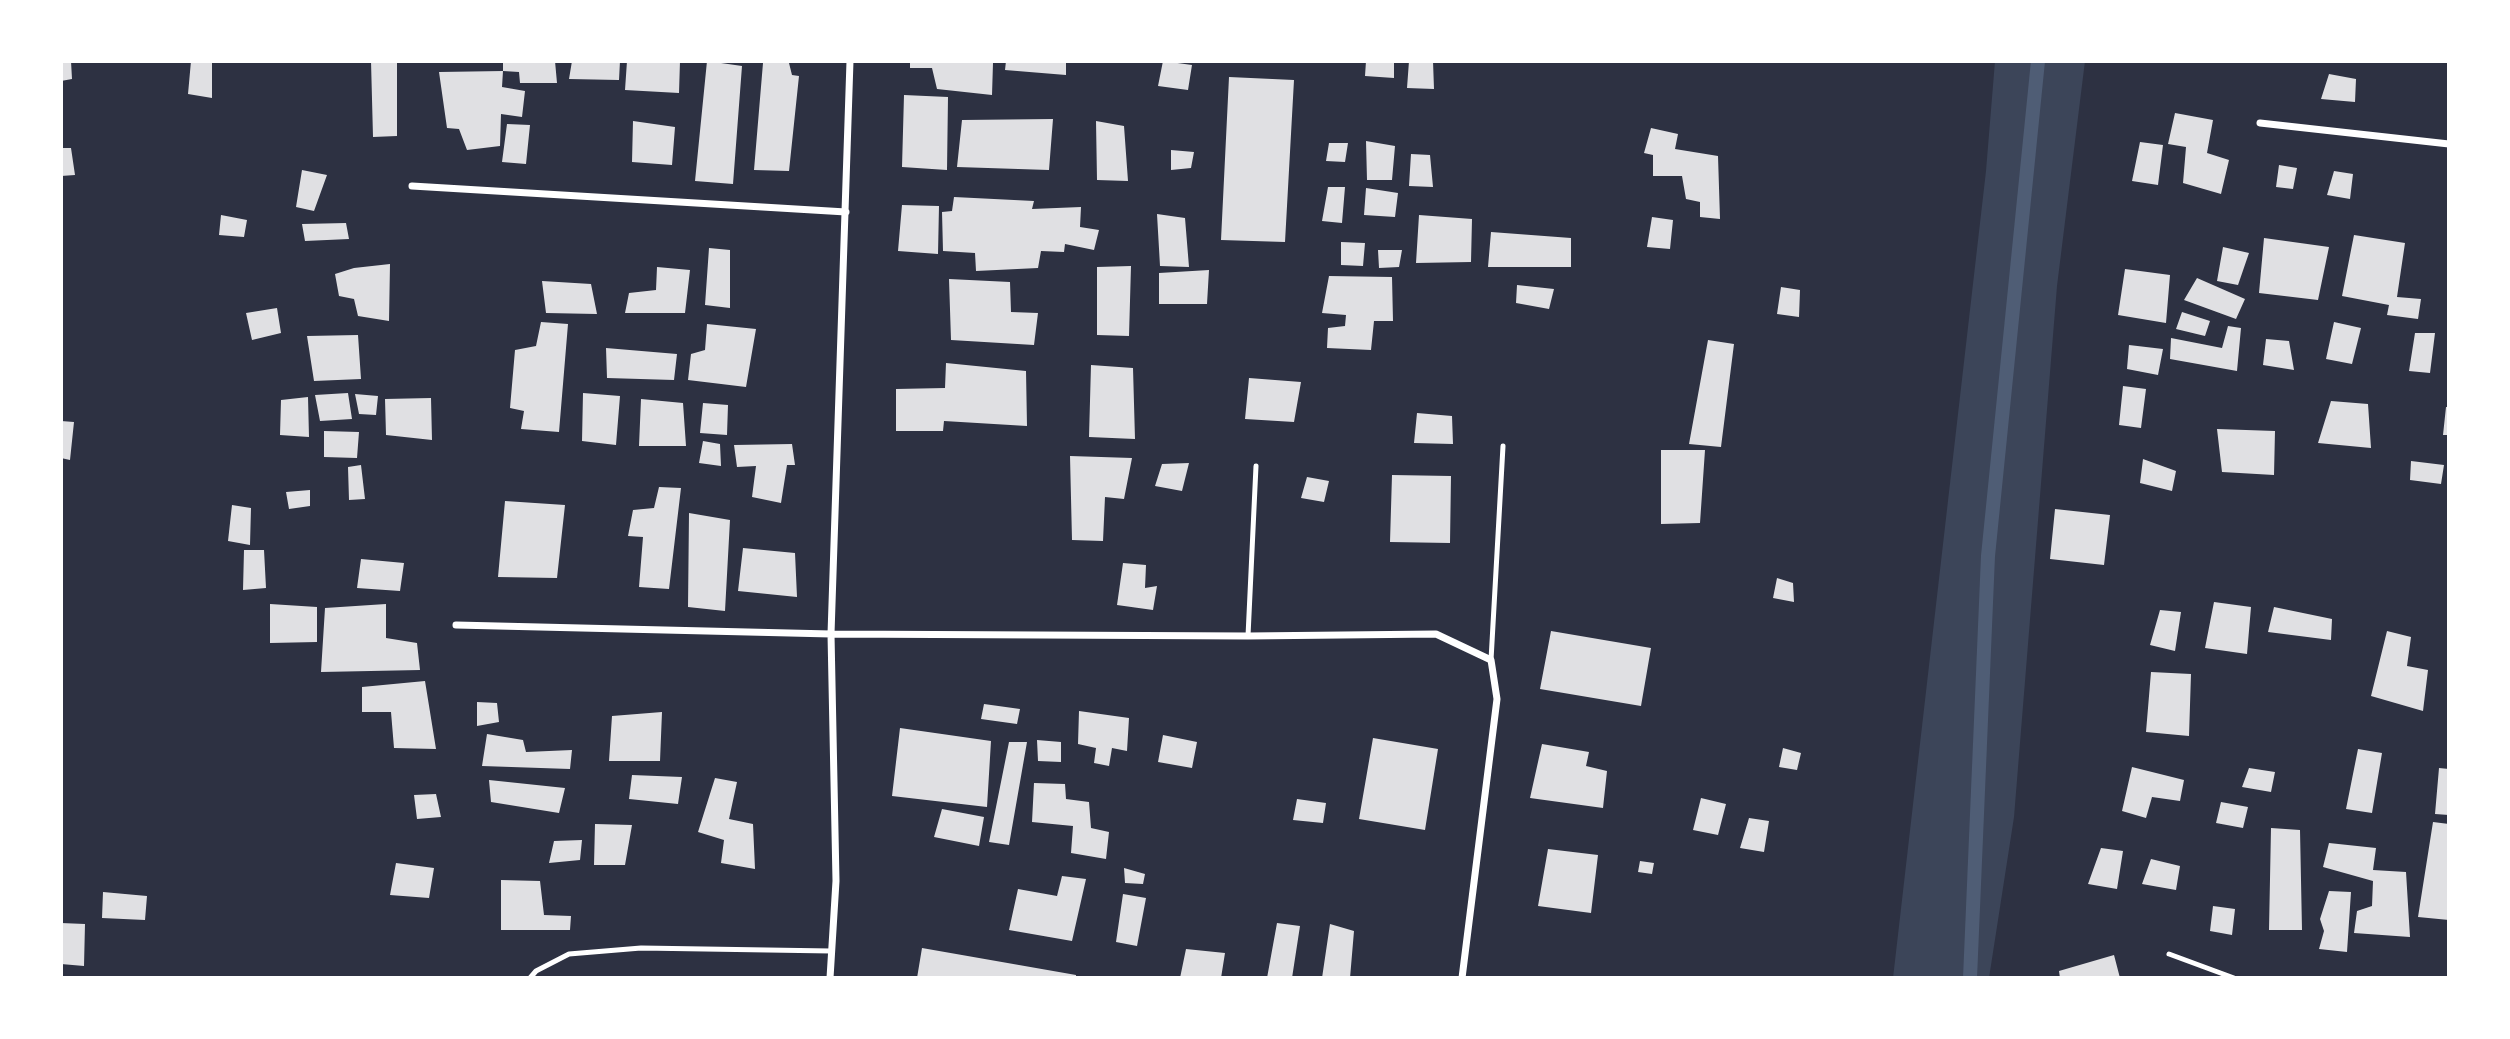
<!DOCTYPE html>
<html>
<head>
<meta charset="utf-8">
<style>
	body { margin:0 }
	#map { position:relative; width:2510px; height:1039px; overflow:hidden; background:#2d3142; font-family:"IBM Plex Serif",serif }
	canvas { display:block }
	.frame { position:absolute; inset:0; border:63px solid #fff; pointer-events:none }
</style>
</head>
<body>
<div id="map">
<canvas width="2510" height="1039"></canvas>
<div class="frame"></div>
</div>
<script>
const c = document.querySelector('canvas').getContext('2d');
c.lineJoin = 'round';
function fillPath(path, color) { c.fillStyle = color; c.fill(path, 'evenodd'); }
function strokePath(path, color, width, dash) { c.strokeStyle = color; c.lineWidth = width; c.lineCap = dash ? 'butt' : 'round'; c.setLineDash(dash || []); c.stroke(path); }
const green = new Path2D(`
	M1995,61H2085L2057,286L2014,817L1989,978H1893L1986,171Z`);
const stream = new Path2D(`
	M1970,978L1988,556L2038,61`);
const building = new Path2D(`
	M61,61H71L72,79L61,81Z
	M191,61H212V98L188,94Z
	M371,61H397V136L373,137Z
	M503,61H555L557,83H520L519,72L503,71Z
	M572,61H620L619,80L569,79Z
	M627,61H680L679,93L625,90Z
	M707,61L742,66L733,184L695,181Z
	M910,61L993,63L992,95L937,89L932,68H910Z
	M1006,61H1066V75L1005,70Z
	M1163,61L1192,65L1188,90L1158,86Z
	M1366,61H1394V78L1365,76Z
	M1409,61H1433L1434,89L1407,88Z
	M763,63H789L792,75L799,76L789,171L754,170Z
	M503,71L502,87L525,91L522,117L501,114L500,146L467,150L459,129L447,128L439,72Z
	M2329,74L2356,79L2355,102L2321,99Z
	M1229,77L1294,80L1285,242L1221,240Z
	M904,95L948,97L947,170L902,167Z
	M2175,113L2213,120L2207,153L2229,160L2221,194L2183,183L2186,147L2168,144Z
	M1053,119L1049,170L957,167L962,120Z
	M633,121L675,127L672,165L632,162Z
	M1096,121L1124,126L1128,181L1097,180Z
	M507,124L530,125L526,164L502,162Z
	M1651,128L1678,134L1675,149L1718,156L1720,219L1700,217V202L1686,199L1682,176H1653V155L1644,153Z
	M1366,141L1395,146L1392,180H1367Z
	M2140,142L2163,145L2158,185L2132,181Z
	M1329,143H1348L1345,162L1326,161Z
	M61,148H71L75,175L61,176Z
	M1171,150L1194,152L1191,168L1171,170Z
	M1411,154L1430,155L1433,187L1409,186Z
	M2279,165L2297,168L2293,189L2276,187Z
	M302,170L327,175L314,211L296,207Z
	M2334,171L2353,174L2350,199L2327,195Z
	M1328,187H1345L1342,223L1322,221Z
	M1366,188L1398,193L1395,217L1364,215Z
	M954,197L1034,201L1032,209L1081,207L1080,227L1099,230L1094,250L1065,244L1064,252L1041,251L1038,268L976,271L975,253L943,251L942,212L952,211Z
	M902,205L939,206L938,254L898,251Z
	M1157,214L1185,218L1189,267L1160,266Z
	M221,215L247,220L244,237L219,235Z
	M1419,215L1472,219L1471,262L1416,263Z
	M1652,217L1673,220L1670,249L1647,247Z
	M346,223L349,239L305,241L302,224Z
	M1491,232L1571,238V267H1488Z
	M2354,235L2405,243L2397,297L2421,299L2418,319L2387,315L2389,305L2342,296Z
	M2264,238L2329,247L2318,300L2259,293Z
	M1341,242L1365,243L1363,266L1341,265Z
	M2223,247L2249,253L2238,285L2217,281Z
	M709,248L730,250V308L705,305Z
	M1378,250H1402L1399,267L1379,268Z
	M390,264L389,321L358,316L354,299L339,296L335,274L354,268Z
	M1131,266L1129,336L1097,335V267Z
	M657,267L690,270L685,313H625L629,293L656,290Z
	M2125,269L2170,275L2166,323L2118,315Z
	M1209,270L1207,304H1159V273Z
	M1329,276L1392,277L1393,321H1374L1371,350L1327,348L1328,328L1345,326L1346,315L1322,313Z
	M2197,278L2245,299L2236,319L2184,300Z
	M949,279L1010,282L1011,312L1038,313L1034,345L951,340Z
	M542,281L591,284L597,314L546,313Z
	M1517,285L1554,289L1549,309L1516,303Z
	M1781,287L1800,290L1799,317L1777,314Z
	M277,308L281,333L252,340L246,313Z
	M2182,312L2210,321L2205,336L2176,329Z
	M541,322L568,324L559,432L521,429L524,411L510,408L515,350L536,346Z
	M2334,322L2361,328L2352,364L2326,359Z
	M707,324L756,329L746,387L688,380L691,354L705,350Z
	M2228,326L2241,328L2237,371L2170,359L2171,338L2222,348Z
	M2415,333H2435L2430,373L2409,371Z
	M358,335L361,379L314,381L307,336Z
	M2266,339L2289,341L2294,370L2263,365Z
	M1708,340L1734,344L1721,447L1689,444Z
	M2129,345L2163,349L2158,375L2127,369Z
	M606,348L677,354L674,380L607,378Z
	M946,363L1026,371L1027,426L944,421L943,431H896V389L945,388Z
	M1091,365L1133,368L1135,439L1089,437Z
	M1249,378L1301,382L1294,422L1245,419Z
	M2123,386L2146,389L2141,428L2119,425Z
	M348,393L352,419L320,421L315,395Z
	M583,393L620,396L616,445L582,441Z
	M355,394L378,396L376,415L359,414Z
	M308,397L309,437L280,435L281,400Z
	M431,398L432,440L386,435L385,399Z
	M641,399L683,403L686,446H639Z
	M2331,401L2368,404L2371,448L2318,443Z
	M703,403L728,405L727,435L700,433Z
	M2446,407H2449V435H2443Z
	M1417,413L1452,416L1453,444L1414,443Z
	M61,421L74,422L70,460L61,458Z
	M2217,429L2275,431L2274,475L2222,472Z
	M324,431L359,432L357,458L324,457Z
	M703,441L720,444L721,466L699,463Z
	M792,444L795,465H787L781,503L752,497L756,466L737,467L734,445Z
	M1661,450H1705L1700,523L1661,524Z
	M1070,456L1132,458L1124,499L1105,497L1103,541L1072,540Z
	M2143,459L2176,471L2172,491L2140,483Z
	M2411,461L2444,465L2441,484L2410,480Z
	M1189,463L1182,491L1155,486L1162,464Z
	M361,465L365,499L349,500L348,467Z
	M1392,475L1451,476L1450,543L1390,542Z
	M1307,477L1329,481L1324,502L1301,498Z
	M659,487L681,488L669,589L639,587L643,537L628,536L633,510L654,508Z
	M310,490V506L289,509L286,492Z
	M505,501L565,505L557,578L498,577Z
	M232,505L251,508L250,545L228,541Z
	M2055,509L2110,515L2104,565L2050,559Z
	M689,513L730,520L725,611L688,607Z
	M743,548L795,553L797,597L738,591Z
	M244,550H264L266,588L243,590Z
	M361,559L404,563L400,591L357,588Z
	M1123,563L1146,565L1145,588L1157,586L1153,610L1117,605Z
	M1777,578L1793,583L1794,602L1773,598Z
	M2214,602L2251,607L2247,654L2205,648Z
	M270,604L317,607V642L270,643Z
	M386,604V638L417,643L420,670L321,672L325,608Z
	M2274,607L2332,619L2331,640L2268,632Z
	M2160,610L2181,612L2175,651L2150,645Z
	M1551,631L1651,648L1641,706L1540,689Z
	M2387,631L2411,637L2407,666L2428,670L2423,711L2371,696Z
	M2151,672L2191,674L2189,736L2146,732Z
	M425,681L436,749L394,748L391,712H362V687Z
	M477,702L497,703L499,722L477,726Z
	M984,704L1020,709L1017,724L981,719Z
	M1079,711L1129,718L1127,751L1112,748L1109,766L1094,763L1096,748L1078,744Z
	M662,712L660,761H609L612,716Z
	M900,728L991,741L987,807L892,796Z
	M487,734L523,740L526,752L572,750L570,769L482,766Z
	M1163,735L1197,742L1192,768L1158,762Z
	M1373,738L1438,749L1425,830L1359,819Z
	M1037,740L1061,742V762L1038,761Z
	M1009,742H1027L1009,845L989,842Z
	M1542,744L1589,752L1586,766L1607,771L1603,808L1530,798Z
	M1783,748L1801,753L1797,770L1779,767Z
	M2358,749L2382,753L2372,813L2346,809Z
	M2132,767L2184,780L2180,801L2152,797L2146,818L2122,811Z
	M2249,768L2275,772L2271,792L2242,787Z
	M2439,768L2449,769V815L2435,814Z
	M632,775L682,777L678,804L629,799Z
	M715,778L737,782L729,819L753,824L755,869L721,863L724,840L698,832Z
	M489,780L565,788L559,813L491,802Z
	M1034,783L1065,784L1066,799L1089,802L1091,828L1109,832L1106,859L1071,853L1073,826L1032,822Z
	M436,794L441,817L417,819L414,795Z
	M1701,798L1726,804L1718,835L1693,830Z
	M1297,799L1326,803L1323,823L1293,820Z
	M2221,802L2248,807L2243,828L2216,823Z
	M942,809L984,817L979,846L934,837Z
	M1749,818L1769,821L1764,852L1740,848Z
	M2433,822L2449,824V920L2418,917Z
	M595,824L632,825L625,865H594Z
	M2271,828L2300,830L2302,930H2269Z
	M582,840L580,860L549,863L554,841Z
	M2329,843L2376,848L2373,870L2406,872L2410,937L2354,933L2357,911L2372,906L2373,881L2323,867Z
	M2101,848L2123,851L2117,889L2088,884Z
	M1548,849L1598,855L1591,913L1538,906Z
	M2151,859L2180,866L2176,890L2142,884Z
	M1640,861L1654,863L1652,874L1638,872Z
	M396,863L434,868L429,898L390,895Z
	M1124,868L1145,874L1143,884L1125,883Z
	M1062,876L1086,879L1072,941L1009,930L1018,889L1057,896Z
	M501,880L540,881L544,915L571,916L570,930H501Z
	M2329,891L2351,892L2347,952L2319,949L2324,931L2320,919Z
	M103,892L147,896L145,920L102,918Z
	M1123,894L1146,898L1137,946L1116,942Z
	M2213,906L2235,909L2232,935L2210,931Z
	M61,923L85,924L84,966L61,964Z
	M1277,923L1300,926L1292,978H1267Z
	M1330,924L1354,931L1350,978H1322Z
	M922,948L1076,975V978H917Z
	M1186,949L1225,953L1221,978H1180Z
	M2114,955L2120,978H2060L2059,971Z`);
const service = new Path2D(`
	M1248,636L1256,466
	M1491,660L1503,446
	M2169,954L2234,978
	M530,978L536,971L569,954L641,948L831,951`);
const minor = new Path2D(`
	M2260,123L2449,144
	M412,186L846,212
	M456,625L831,634L1248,636L1436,634L1491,660L1497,699L1462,978
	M830,978L836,881L831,634L850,61`);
fillPath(green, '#3c4559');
strokePath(stream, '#4f5d75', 14);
fillPath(building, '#e0e0e3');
strokePath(service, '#fff', 5);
strokePath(minor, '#fff', 7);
</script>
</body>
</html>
